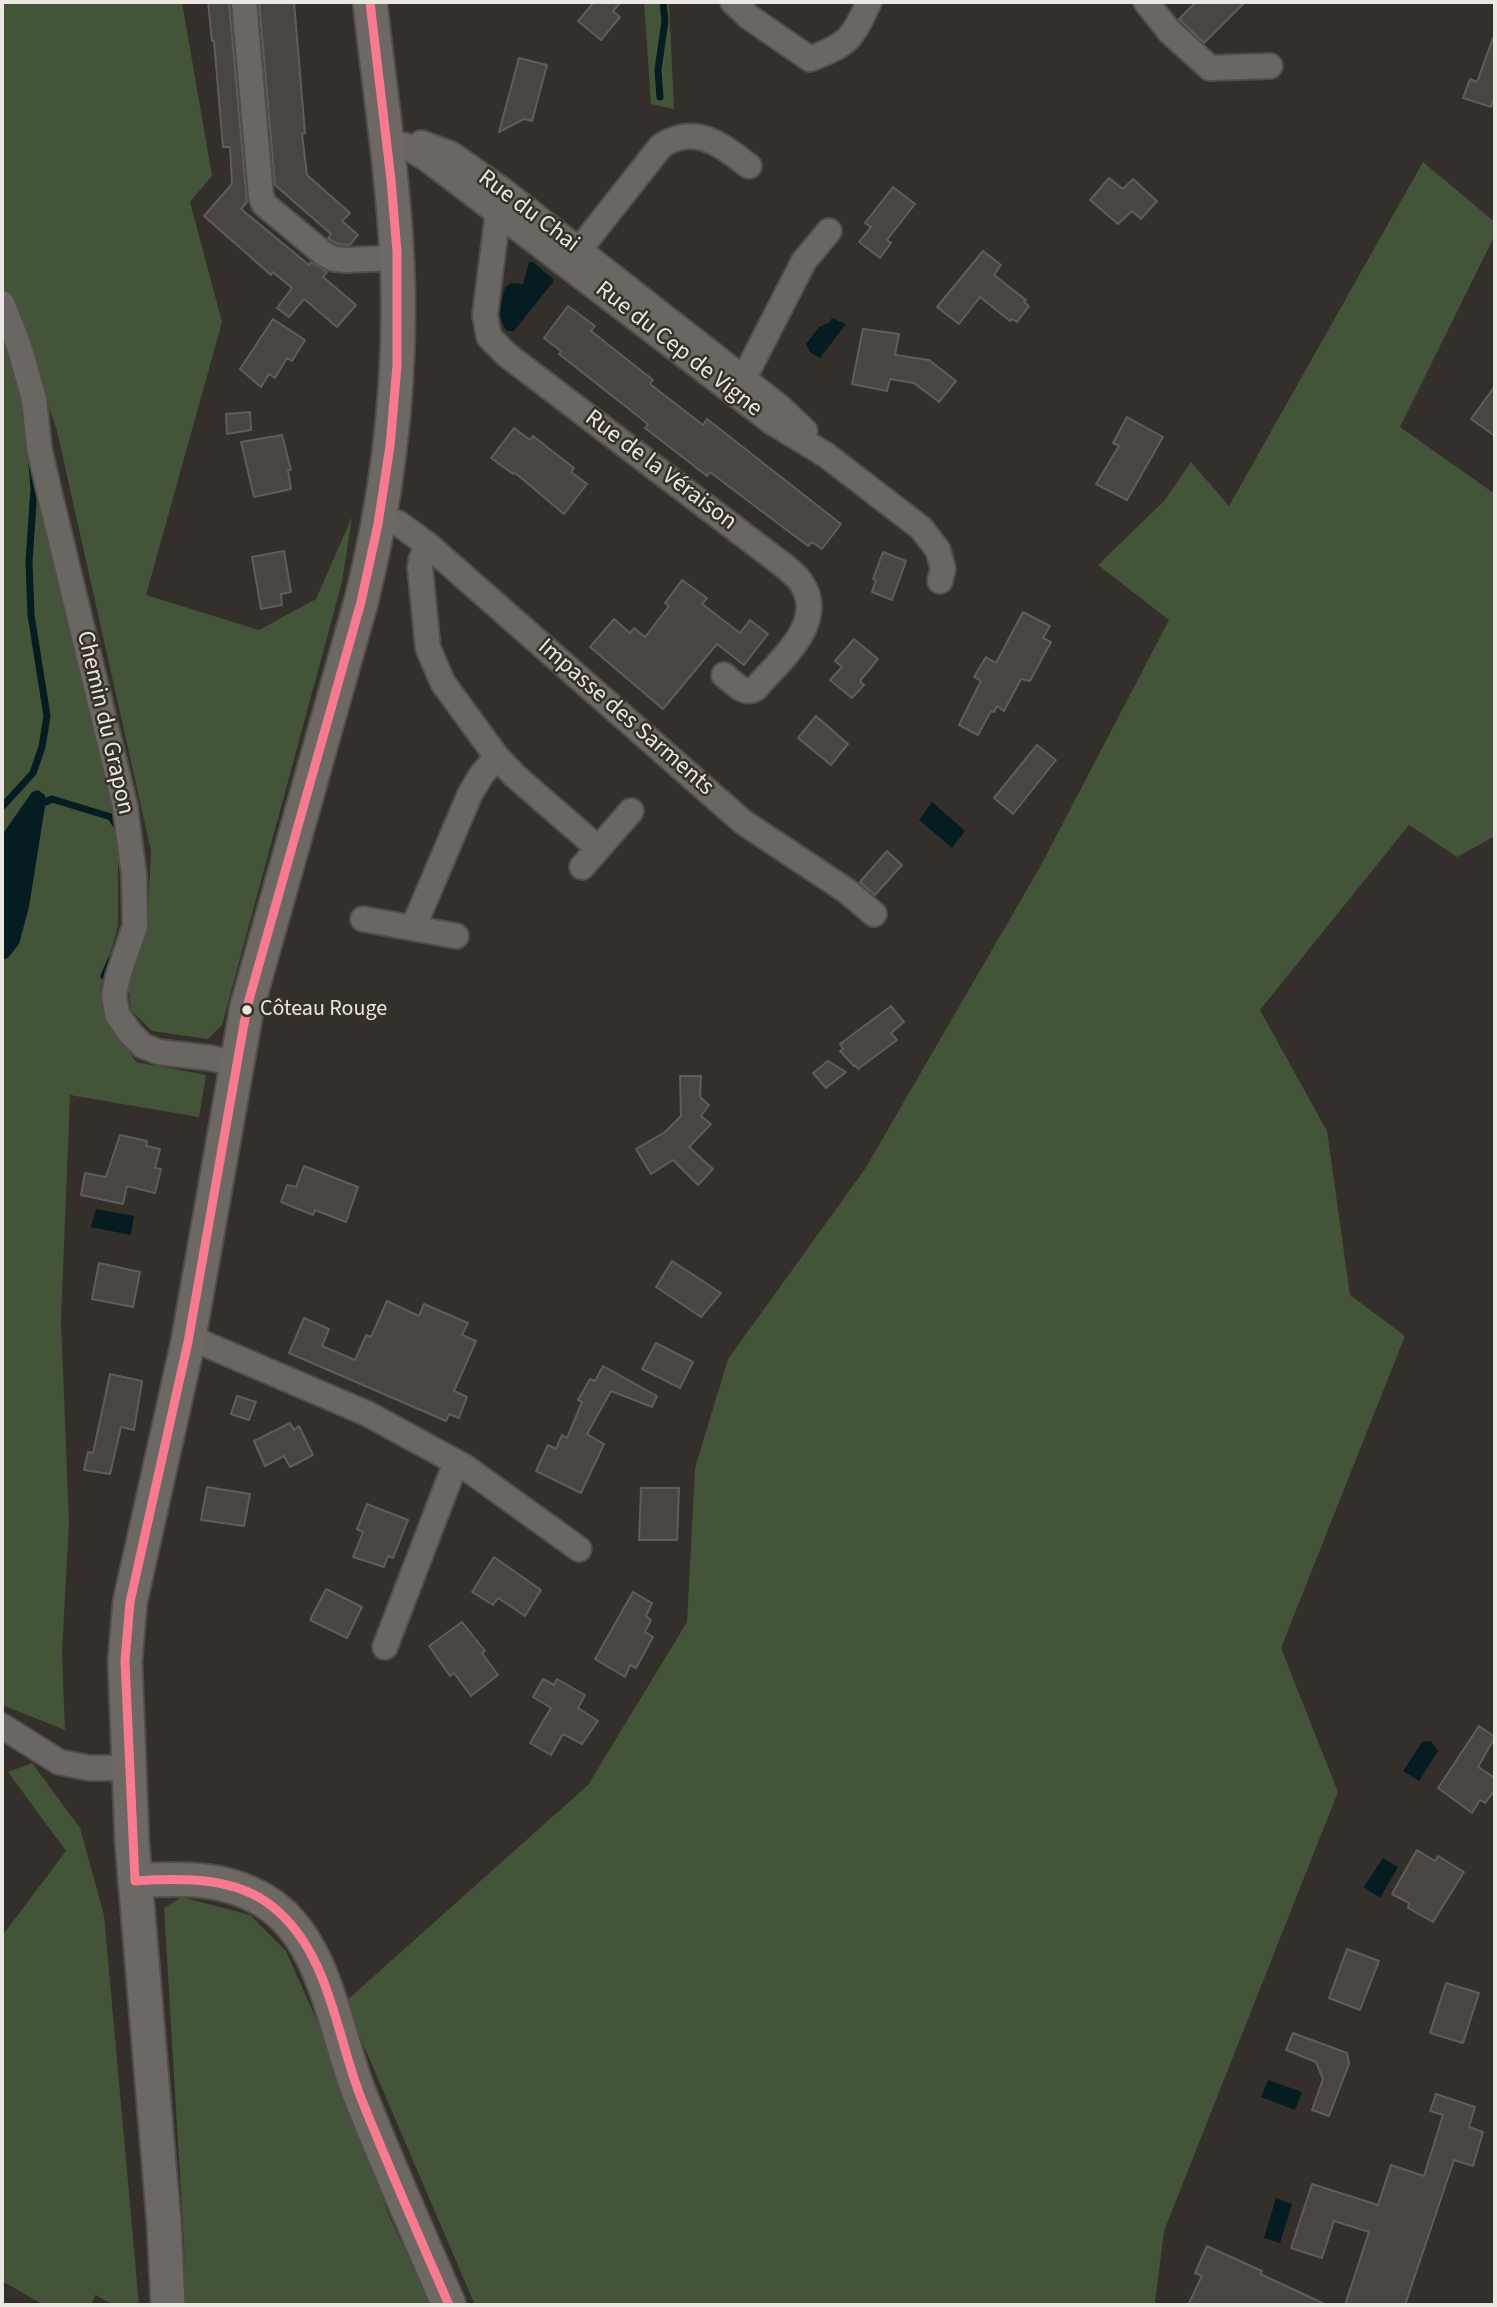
<!DOCTYPE html>
<html>
<head>
<meta charset="utf-8">
<style>
	body { margin:0 }
	#map { position:relative; width:1497px; height:2307px; overflow:hidden; background:#342f2a; font-family:"Source Sans 3",sans-serif }
	canvas { display:block }
	.frame { position:absolute; inset:0; border:4px solid #ebe7e1; pointer-events:none }
</style>
</head>
<body>
<div id="map">
<canvas width="1497" height="2307"></canvas>
<div class="frame"></div>
</div>
<script>
const c = document.querySelector('canvas').getContext('2d');
c.lineJoin = 'round';
function fillPath(path, color) { c.fillStyle = color; c.fill(path, 'evenodd'); }
function strokePath(path, color, width, dash) { c.strokeStyle = color; c.lineWidth = width; c.lineCap = dash ? 'butt' : 'round'; c.setLineDash(dash || []); c.stroke(path); }
function label(font, color, halo, rows, align = 'center') {
  c.font = font + ' "Source Sans 3",sans-serif'; c.lineWidth = 5; c.setLineDash([]); c.textBaseline = 'middle'; c.strokeStyle = halo; c.fillStyle = color; for (const [text, x, y, turn = 0] of rows) {
    c.save(); c.translate(x, y); c.rotate((+turn || 0) * Math.PI / 180); c.textAlign = isNaN(turn) ? turn : align; if (halo) c.strokeText(text, 0, 0); c.fillText(text, 0, 0); c.restore();
  }
}
const green = new Path2D(`
	M2,2H182L212,176L190,202L222,322L146,595L259,630L316,599L352,517L342,582L222,1025L208,1039L152,1031L131,1010L127,974L148,910L151,851L57,431L24,332L2,285Z
	M644,2H669L674,109L651,104Z
	M1423,162L1495,222V235L1400,427L1492,492L1495,488V836L1457,857L1409,825L1260,1010L1327,1131L1350,1295L1405,1336L1281,1648L1338,1792L1164,2231L1155,2302L1161,2305H475L345,2002L588,1785L687,1622L695,1468L728,1359L865,1169L1040,867L1169,620L1098,565L1164,501L1191,462L1229,506Z
	M2,322L11,338L118,802V926L100,990L112,1026L136,1062L206,1075L199,1117L70,1095L61,1321L69,1522L62,1652L65,1730L2,1705Z
	M32,1763L80,1828L104,1915L139,2305H114L95,2295L91,2305H44L2,2281V1936L66,1851L8,1772Z
	M182,1897L250,1915L286,1951L333,2057L389,2216L431,2305H185L184,2243L164,1908Z`);
const water = new Path2D(`
	M529,262H533L553,279V282L514,331H507C496,316 501,304 505,288L511,283L523,284Z
	M832,318L846,324L820,358L810,352L806,344L819,327L829,323Z
	M38,790L45,795L46,800L29,907L19,944L8,958L2,960V835L32,792Z
	M932,802L965,831L952,848L919,820Z
	M96,1209L134,1216L131,1235L91,1227Z
	M1431,1741L1438,1751L1419,1781L1403,1771L1422,1742Z
	M1383,1858L1398,1867L1380,1898L1364,1887Z
	M1268,2080L1302,2092L1295,2110L1261,2097Z
	M1276,2198L1292,2204L1280,2243L1264,2238Z`);
const stream = new Path2D(`
	M660,97L658,70L665,21L663,2
	M39,805L52,799L111,817L118,828
	M2,807L33,773L42,747L47,716L31,615L29,562L34,488L32,466
	M104,976L111,960`);
const building = new Path2D(`
	M208,2H229L247,202L241,209L309,265L311,262L327,272L323,277L356,305L337,327L304,299L289,317L277,308L292,288L273,272L271,275L204,216L232,184L230,147H223L214,41H212Z
	M259,2H294L305,133L302,134L307,175L350,213L342,221L358,235L350,245L338,244L332,241L328,238L331,234L275,185Z
	M594,2H621L613,11L620,17L601,40L578,21Z
	M1196,2H1245L1204,43L1179,19Z
	M1493,38H1495V95L1491,107L1463,98L1470,79L1477,82Z
	M519,58L547,65L532,121L524,119L499,132Z
	M1109,178L1123,189L1133,179L1157,201L1141,219L1132,211L1118,224L1090,200Z
	M893,187L915,204L887,240L891,243L880,258L859,242L871,227L865,223Z
	M983,251L1001,265L994,275L1026,300L1024,302L1029,306L1017,322L1012,319L1010,321L980,297L959,324L937,307Z
	M568,306L595,326L591,331L653,380L650,384L703,425L707,419L841,524L822,549L812,542L808,546L727,485L710,472L707,476L645,428L648,424L559,354L561,351L544,338Z
	M273,319L305,340L292,361L287,358L275,378L269,374L261,387L240,369Z
	M863,329L899,334L895,355L929,360L956,381L939,402L914,383L890,379L887,391L852,384Z
	M1495,386V436L1471,419Z
	M250,412L251,430L227,434L226,414Z
	M1127,417L1163,437L1127,500L1096,484L1119,446L1113,443Z
	M514,428L530,440L533,436L574,468L571,472L587,484L564,514L514,472L513,474L491,458Z
	M282,435L291,470H288L291,489L254,497L241,442Z
	M284,551L291,592L281,594L282,605L261,609L252,557Z
	M883,552L906,561L892,600L872,592L876,580L873,579Z
	M682,580L707,598L702,604L740,633L750,620L768,634L744,665L717,644L663,709L590,647L614,619L630,633L634,628L645,637L669,606L665,603Z
	M1023,612L1050,626L1043,638L1051,642L1030,681L1021,679L1004,711L997,706L994,712L991,711L978,735L959,725L981,681L974,677L986,657L996,663Z
	M854,639L878,659L860,681L864,685L852,698L830,680L842,667L835,661Z
	M816,716L848,744L831,765L798,738Z
	M1037,745L1056,760L1013,814L994,798Z
	M887,851L902,865L875,895L860,882Z
	M891,1006L904,1022L891,1033L897,1040L858,1069L855,1065L854,1066L840,1051L843,1049L840,1044Z
	M828,1061L846,1072L826,1088L813,1073Z
	M680,1076H701L700,1097L709,1105L701,1116L711,1124L689,1147L713,1169L698,1185L673,1160L651,1174L636,1149L665,1132L681,1116Z
	M120,1135L147,1141L146,1146L160,1149L155,1168L161,1169L155,1193L127,1186L123,1204L81,1195L85,1173L106,1177Z
	M304,1166L358,1187L346,1222L315,1210L313,1215L281,1202L287,1185L296,1187Z
	M672,1261L721,1293L701,1317L656,1287Z
	M99,1263L140,1272L133,1307L92,1299Z
	M387,1301L419,1316L424,1304L468,1323L462,1335L476,1341L454,1391L467,1397L459,1418L449,1414L446,1421L289,1353L304,1318L329,1329L322,1346L355,1360L366,1335L371,1337Z
	M656,1343L693,1362L680,1388L642,1369Z
	M603,1366L657,1396L652,1407L611,1391L587,1434L604,1444L581,1493L536,1471L548,1445L556,1449L562,1435L567,1438L582,1402L578,1400L590,1379L595,1381Z
	M110,1374L142,1381L134,1430L121,1427L110,1474L84,1470L88,1452L93,1453Z
	M237,1396L256,1402L249,1420L231,1414Z
	M290,1423L294,1430L299,1426L313,1455L290,1467L284,1456L265,1466L254,1441Z
	M207,1487L250,1494L244,1526L201,1520Z
	M641,1488H679L677,1540H639Z
	M367,1504L408,1520L393,1558L388,1556L384,1567L353,1557L363,1532L357,1529Z
	M494,1557L541,1590L525,1616L498,1598L493,1605L472,1592Z
	M326,1589L362,1607L347,1638L310,1620Z
	M633,1592L652,1603L646,1616L651,1620L645,1632L653,1637L636,1668L630,1665L625,1677L595,1659Z
	M462,1622L485,1651L482,1653L498,1675L471,1696L454,1673L450,1676L429,1646Z
	M543,1679L554,1685L557,1679L585,1695L578,1708L598,1721L582,1744L563,1734L551,1755L530,1743L551,1708L533,1697Z
	M1479,1726L1495,1737L1478,1767L1495,1778V1790L1485,1803L1480,1800L1472,1813L1438,1788Z
	M1417,1850L1435,1861L1438,1856L1464,1872L1433,1922L1408,1908L1409,1903L1392,1894Z
	M1347,1949L1379,1961L1360,2010L1329,1998Z
	M1446,1983L1479,1993L1463,2043L1430,2033Z
	M1293,2033L1347,2053L1349,2064L1329,2116L1312,2110L1323,2079L1316,2062L1286,2050Z
	M1436,2094L1475,2107L1469,2127L1483,2132L1473,2166L1454,2160L1405,2305H1345L1369,2232L1334,2221L1322,2258L1291,2248L1312,2184L1378,2205L1391,2165L1424,2176L1443,2115L1430,2111Z
	M1207,2246L1262,2271L1260,2274L1327,2305H1188L1202,2276L1195,2273Z`);
const street = new Path2D(`
	M244,2L261,196L264,204L324,254L334,259L345,260L396,258
	M733,2L749,17L810,59C849,44 852,39 869,2
	M1146,2L1170,32L1210,68L1270,66
	M421,143L451,154L501,189L781,408L805,431
	M385,146L404,145L427,159L772,422L826,455L921,528L938,550L943,569L940,581
	M498,212L485,315L489,337L507,355L787,568C792,573 799,578 802,584C827,623 779,661 756,688C744,696 734,683 724,675
	M579,250L661,146C696,123 721,145 749,166
	M2,303L19,346L34,399L39,447L49,491L125,806L134,875L135,926L118,976L114,995L117,1014L130,1033L143,1046L159,1052L210,1058L236,1064
	M744,378L804,261L829,231
	M379,521L398,523L428,545L743,822L847,891L874,914
	M428,545L421,560L420,568L428,648L443,683L497,757L515,776L598,848
	M582,867L631,811
	M363,919L456,936
	M413,928L470,794L482,774L497,757
	M188,1342L205,1344L368,1414L465,1467L579,1549
	M385,1647L456,1462
	M2,1726L59,1762L89,1768H128`);
const secondary = new Path2D(`
	M135,1881C183,1878 230,1876 272,1906C327,1946 336,2036 360,2095C388,2166 419,2235 449,2305
	M168,2305L164,2224L132,1842L125,1661L130,1602L188,1342L247,1007L361,602C387,499 400,393 398,287C396,193 380,95 370,2`);
const bus1 = new Path2D(`
	M135,1881L125,1661L130,1602L188,1342L247,1007L361,602L378,524L390,446L397,366V252L391,180L370,2
	M135,1881C181,1878 235,1876 273,1907C330,1953 336,2035 361,2098C389,2168 419,2236 449,2305`);
const markers = [
	[247,1010,6,"#ebe7e1"]
];
const busNames = [
	["Côteau Rouge",260,1010]
];
const streetNames = [
	["Rue du Chai",528,212,37],
	["Rue du Cep de Vigne",678,350,38],
	["Rue de la Véraison",660,471,37],
	["Impasse des Sarments",625,718,41],
	["Chemin du Grapon",104,723,77]
];
fillPath(green, '#445439');
fillPath(water, '#051c20');
strokePath(stream, '#051c20', 7);
fillPath(building, '#4a4542');
strokePath(building, '#615c5a', 2);
strokePath(street, '#514d49', 28);
strokePath(secondary, '#514d49', 37);
strokePath(street, '#6a6662', 24);
strokePath(secondary, '#6d6864', 33);
strokePath(bus1, '#f77a8e', 9);
for (const [x, y, r, color] of markers) { const dot = new Path2D(); dot.arc(x, y, r, 0, 2 * Math.PI); c.fillStyle = color; c.fill(dot); strokePath(dot, '#373027', 2.5); }
label('22px', '#ebe7e1', '#373027', busNames, 'left');
label('24px', '#ebe7e1', '#373027', streetNames);
</script>
</body>
</html>
